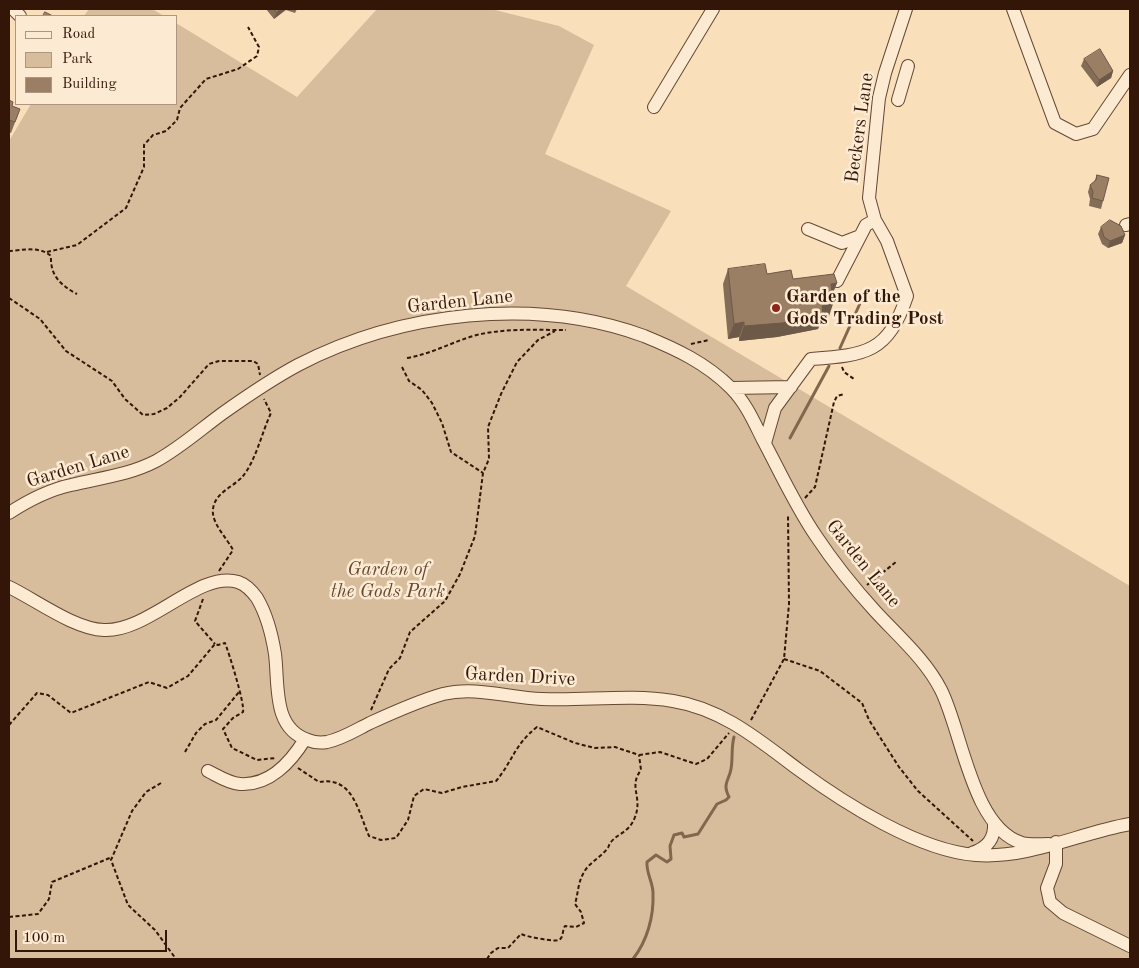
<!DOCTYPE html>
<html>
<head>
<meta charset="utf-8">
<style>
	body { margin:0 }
	#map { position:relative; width:1139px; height:968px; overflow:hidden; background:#fadfbb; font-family:"Old Standard TT",serif }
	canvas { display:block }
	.frame { position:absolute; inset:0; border:10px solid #331607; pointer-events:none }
	.legend { position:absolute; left:15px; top:15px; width:162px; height:90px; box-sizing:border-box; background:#fcead3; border:1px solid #ac9581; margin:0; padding:6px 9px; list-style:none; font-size:15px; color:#331607 }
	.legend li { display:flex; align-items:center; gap:10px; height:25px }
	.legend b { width:25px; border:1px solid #ac9581 }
	.scale { position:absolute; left:15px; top:930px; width:152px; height:22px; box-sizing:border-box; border:2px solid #331607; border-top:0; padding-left:6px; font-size:15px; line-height:18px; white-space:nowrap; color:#331607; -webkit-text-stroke:4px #fcead3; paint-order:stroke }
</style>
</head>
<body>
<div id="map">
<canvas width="1139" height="968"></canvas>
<div class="frame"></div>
<ul class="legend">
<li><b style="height:6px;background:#fcead3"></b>Road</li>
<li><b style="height:14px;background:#d8bd9c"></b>Park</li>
<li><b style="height:14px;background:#9a7f65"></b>Building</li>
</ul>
<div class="scale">100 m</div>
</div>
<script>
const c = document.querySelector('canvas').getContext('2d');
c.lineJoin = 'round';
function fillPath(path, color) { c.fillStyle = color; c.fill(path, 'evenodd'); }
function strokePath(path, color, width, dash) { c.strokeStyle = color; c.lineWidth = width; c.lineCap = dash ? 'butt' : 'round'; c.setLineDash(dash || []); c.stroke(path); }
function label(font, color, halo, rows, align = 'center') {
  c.font = font + ' "Old Standard TT",serif'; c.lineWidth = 5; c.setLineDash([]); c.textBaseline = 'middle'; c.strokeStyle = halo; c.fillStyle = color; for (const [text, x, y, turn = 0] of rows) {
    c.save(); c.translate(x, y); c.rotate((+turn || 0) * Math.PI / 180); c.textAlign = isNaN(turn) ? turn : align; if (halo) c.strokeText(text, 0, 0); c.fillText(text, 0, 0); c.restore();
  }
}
const green = new Path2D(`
	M89,9H152L164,16H84Z
	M377,9H491L559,26L594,45L545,154L671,211L626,286L1130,586V959H9V141L31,104H176V23L297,97Z`);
const stream = new Path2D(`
	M840,348L866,290
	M790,438L829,366
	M633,959C647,941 654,917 653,893C653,882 646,873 647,862L656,855L667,862L671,859L670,846L674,835L682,833L684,837L698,834L717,804L726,800L729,797C722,783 729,781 731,769C733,758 731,748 734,737`);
const path = new Path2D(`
	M9,251C22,250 40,246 51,256C50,275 60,285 77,294
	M47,252L77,245L126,208L144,167V145L153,135L166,131L177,120L180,108L206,79L238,69L257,56L259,47L248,27
	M9,298L40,319L66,351L112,381L125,399L143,415L154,414L167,408L180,397L209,364L219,361H253L258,364L260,375
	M691,344L709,340
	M407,358C431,354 450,343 473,336C502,328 535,330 566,330
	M402,367L409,381L422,390L432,403L442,423L451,452L483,473
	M842,367L844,372L854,379
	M805,498L815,487L834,402L837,396L845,394
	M219,571L233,550C227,538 211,523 213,509C215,492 234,487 243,476C256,460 262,432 271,413L264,399
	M867,585L896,562
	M203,599L195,621L215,644
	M784,659L820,671L862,703L869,720L899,767L918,791L973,841
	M371,710L389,669L400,658L410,632L445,601L460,574L475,536L483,473L489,459L488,427L501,394L517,362L538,340L555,331
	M751,720L784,659L789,604L788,514
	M9,725L37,693L48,695L71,713L149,682L167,688L188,676L215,644L218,645L225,643C229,653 245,704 243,712L233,718L223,729L232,748L257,760L276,758
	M185,752L196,733L205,724L216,720L239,692
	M639,755L660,752L696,764L707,759L729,733
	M298,768L319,782C353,776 358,811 369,836L381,840L396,838L408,820L414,796L424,789L442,793L462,787L496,781C513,761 514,745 537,727L575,743L595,748L615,747L639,755
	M161,783L146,792L132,811L111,860L128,905L155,930L176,959
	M9,917L38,914L49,899L52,882L112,857
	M487,959L491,953L498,948H508L521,934C527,937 556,942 559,940C564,937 562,930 565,926L576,927L584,923L581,912L575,904C578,894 578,883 583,874C588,863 600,858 607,849C609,847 609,844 611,842C618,833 629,833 635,817C643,797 628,787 641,770L639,755`);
const minor = new Path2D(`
	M13,9L20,16
	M1013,9L1055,123L1076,134L1093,129L1130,75
	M898,100L908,66
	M654,107L713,9
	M1126,225L1130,224
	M808,229L842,243L860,236
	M837,281L866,225L875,220
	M731,388L791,387
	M765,443L775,408L811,359C866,355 888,353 907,296L887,241L875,220L869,198L879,98L885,73L906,9
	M9,513C29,500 48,490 71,485C100,478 129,475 156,461C180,448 201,429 223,413C247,396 272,379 298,365C400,312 535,296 644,336C676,349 706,363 731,388C746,403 754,422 763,440C780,472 796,507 816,536C834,563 854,588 875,611C898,636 926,660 941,690C962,731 972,828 1022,843C1030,845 1040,844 1049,844
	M9,587C36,600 74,629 104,630C149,632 199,570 238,582C247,585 252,591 257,598C267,615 272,635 275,654C279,685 272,728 308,740C315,743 321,743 327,742C342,739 356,730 370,723C394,712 418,701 443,694C476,686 509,698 542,699C585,701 630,694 673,701C723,709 760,741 799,770C844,803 919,851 976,855C1029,859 1079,833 1130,824
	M208,771C218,776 228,783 240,784C269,786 291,762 305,739
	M1056,842V864L1047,888L1050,902L1063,913L1130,946
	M972,853C987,848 995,839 994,823`);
const wall = new Path2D(`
	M266,9H297L295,13L286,10L274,19Z
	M1084,59L1113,71L1111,78L1097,87L1081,66Z
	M9,100L12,106L20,109L11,133L9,132Z
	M1097,175L1103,201L1101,209L1089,206L1090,199L1088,192L1090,185L1094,182Z
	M1101,227L1125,235L1122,243L1108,248L1102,244L1098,234Z
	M728,269L767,274L793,279L837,283L832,295L828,319L821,320L818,329L777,337L739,341V337L728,339L723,284Z`);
const shadedWall = new Path2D(`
	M280,9H286L274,19L277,12Z
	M1113,71L1111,78L1097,87L1099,80Z
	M1125,235L1122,243L1108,248L1110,241Z
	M837,283L831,297V284Z
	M833,304L828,319L821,320L818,329L777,337L739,341L744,326L822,306Z
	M744,322L739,337L728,339L734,324Z`);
const building = new Path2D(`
	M274,9H280L277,12Z
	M45,12L53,16H43Z
	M1100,49L1113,71L1099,80L1084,59Z
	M9,100L13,102L12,106L20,109L15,122L9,120Z
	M1097,175L1109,178L1103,201L1092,198L1093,192L1090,185L1096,180Z
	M1110,220L1121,226L1125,235L1110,241L1104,237L1101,227Z
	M765,264L767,274L791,270L793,279L834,274L837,283L831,284L833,304L822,306L823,315L782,323L744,326V322L734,324L728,269Z`);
const markers = [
	[776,308,5,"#8f2418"]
];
const streetNames = [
	["Beckers Lane",860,128,-82],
	["Garden Lane",460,302,-6],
	["Garden Lane",78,467,-17],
	["Garden Lane",863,564,51],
	["Garden Drive",520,677,3]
];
const poiNames = [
	["Garden of the",786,297],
	["Gods Trading Post",786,319]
];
const parkNames = [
	["Garden of",388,570],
	["the Gods Park",388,592]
];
fillPath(green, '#d8bd9c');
strokePath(stream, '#82664e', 3);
strokePath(minor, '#654834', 14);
strokePath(path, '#331607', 2, [4, 2.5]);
strokePath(minor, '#fcead3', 12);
fillPath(wall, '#846d57');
fillPath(shadedWall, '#6c5947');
fillPath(building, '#9a7f65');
strokePath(building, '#6c5947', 1);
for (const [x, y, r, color] of markers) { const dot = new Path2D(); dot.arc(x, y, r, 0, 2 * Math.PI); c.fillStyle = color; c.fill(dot); strokePath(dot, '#fcead3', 2); }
label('19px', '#331607', '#fcead3', streetNames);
label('bold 19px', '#331607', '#fcead3', poiNames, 'left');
label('italic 19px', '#654834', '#fcead3', parkNames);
</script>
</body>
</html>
